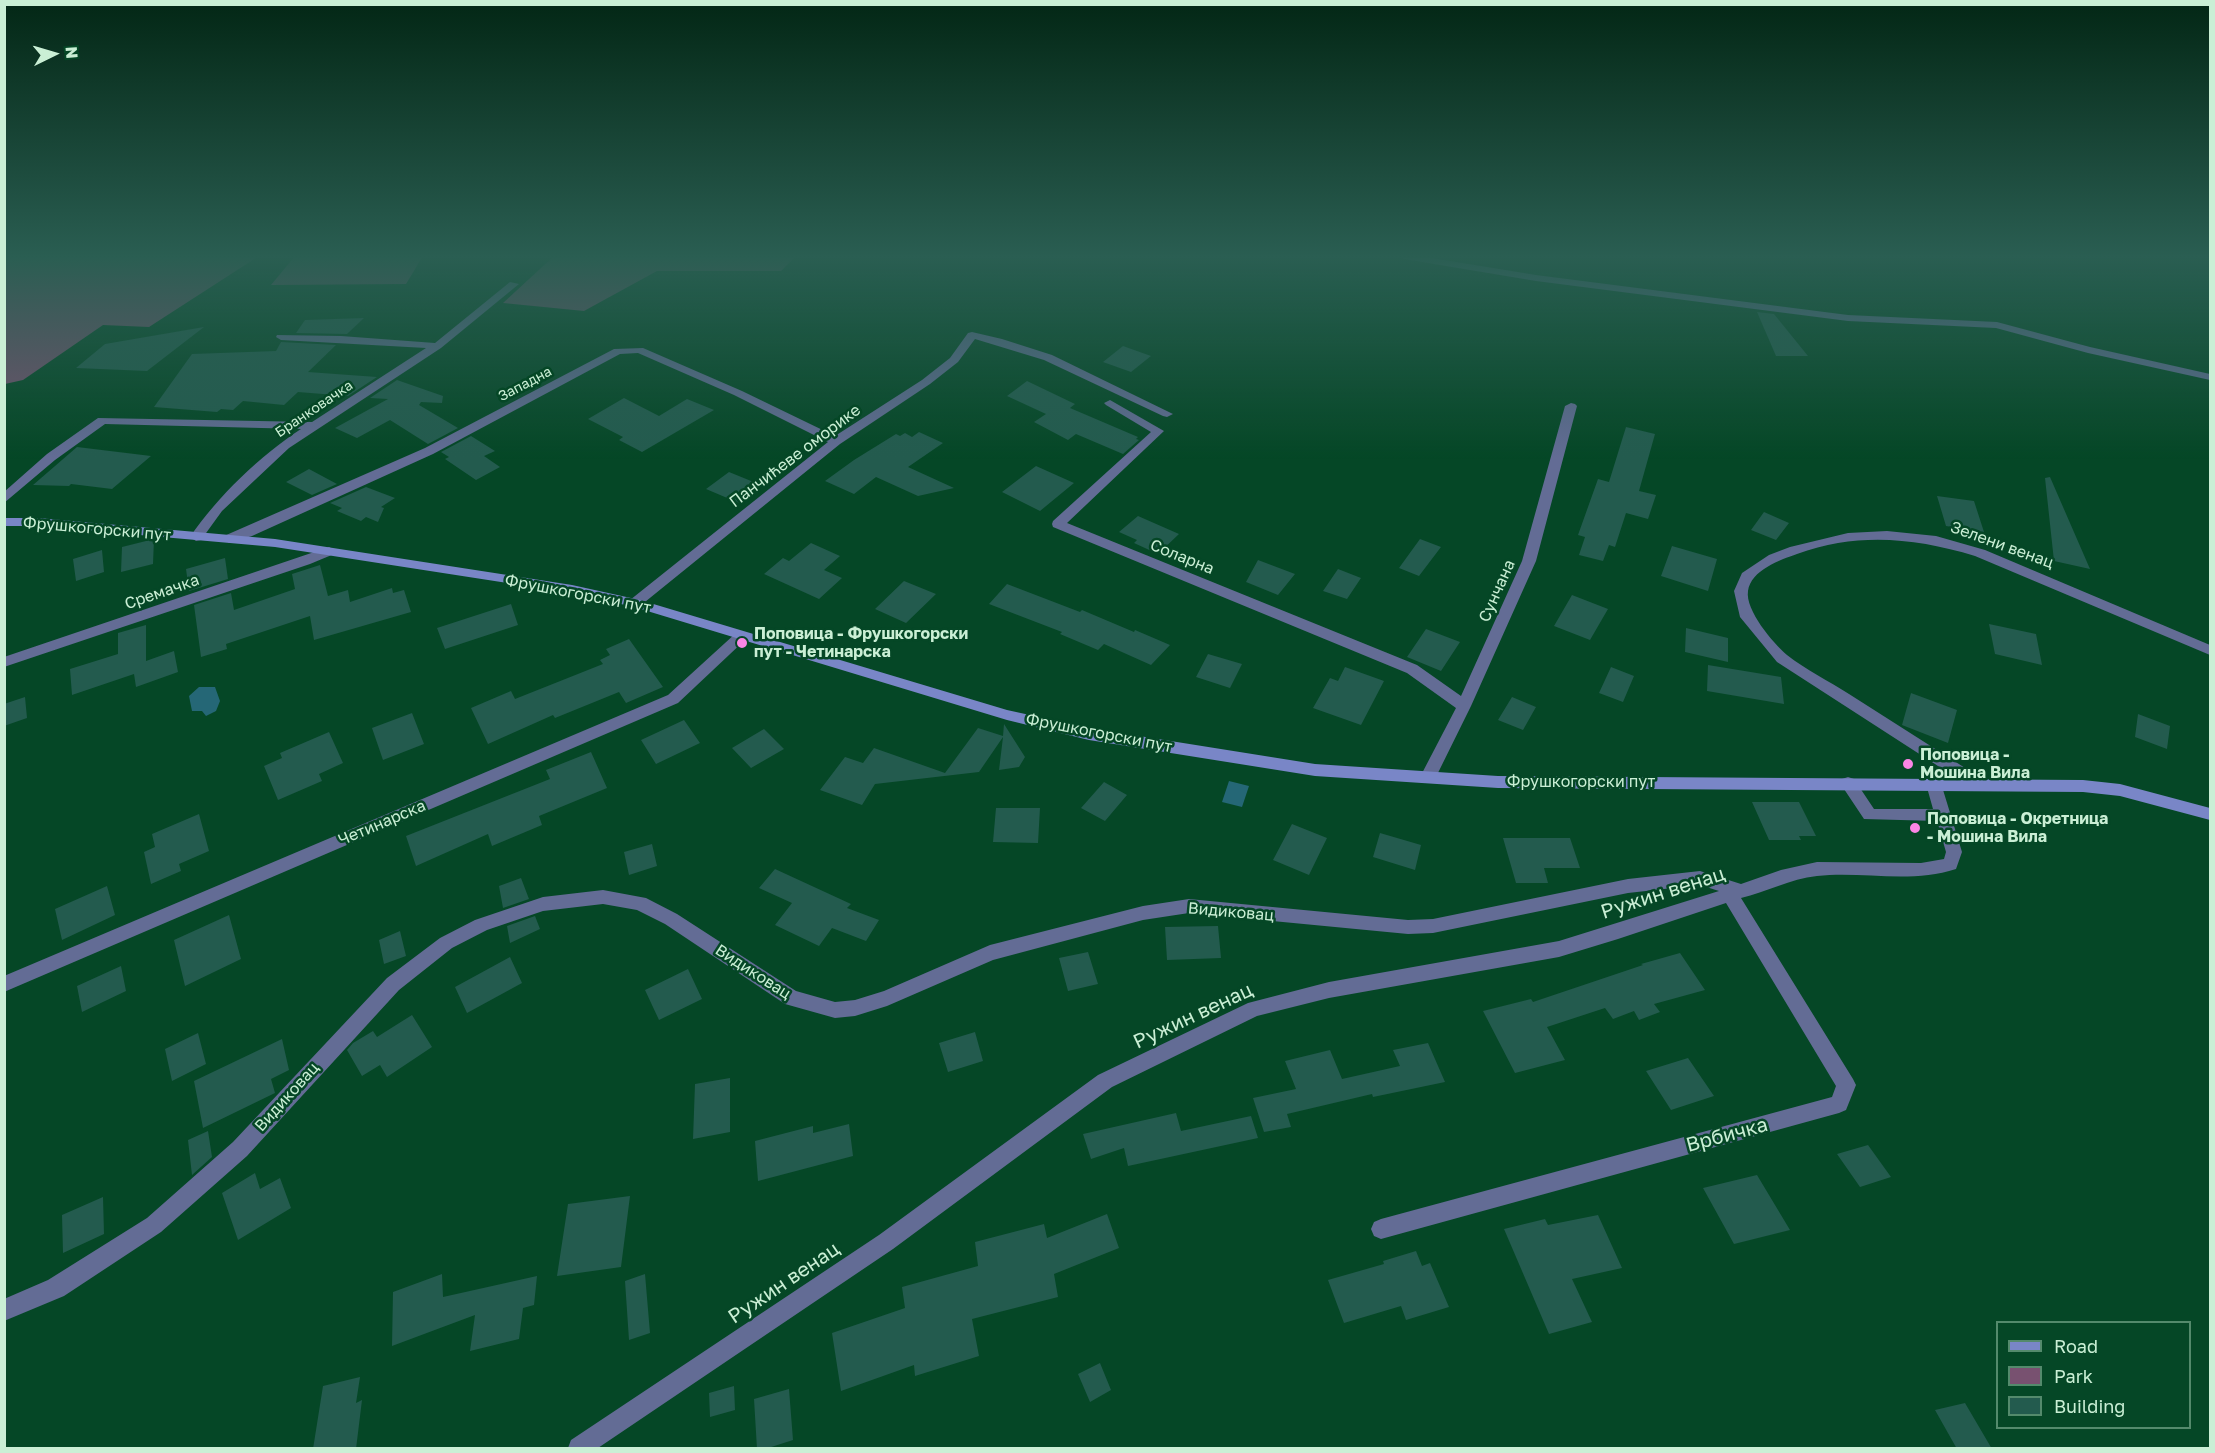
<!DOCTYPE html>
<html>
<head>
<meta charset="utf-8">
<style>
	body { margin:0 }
	#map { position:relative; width:2215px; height:1453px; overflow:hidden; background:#054726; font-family:"Golos Text",sans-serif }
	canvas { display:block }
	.frame { position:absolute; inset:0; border:6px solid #caefd5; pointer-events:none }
	.legend { position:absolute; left:1996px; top:1321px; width:195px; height:108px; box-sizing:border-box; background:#054726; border:2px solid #548a6c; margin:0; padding:8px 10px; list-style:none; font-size:18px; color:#caefd5 }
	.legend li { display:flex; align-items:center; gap:12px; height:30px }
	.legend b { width:30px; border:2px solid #548a6c }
	.north { position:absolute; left:24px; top:24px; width:60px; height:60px; -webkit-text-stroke:4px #054726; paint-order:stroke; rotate:85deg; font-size:16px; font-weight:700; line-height:24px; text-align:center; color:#caefd5 }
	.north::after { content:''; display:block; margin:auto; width:21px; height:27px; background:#caefd5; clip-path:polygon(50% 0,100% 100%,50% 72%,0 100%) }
</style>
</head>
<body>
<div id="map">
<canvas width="2215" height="1453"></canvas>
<div class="frame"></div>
<ul class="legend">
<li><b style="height:8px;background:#7986c7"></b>Road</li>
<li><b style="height:16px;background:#785170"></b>Park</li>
<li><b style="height:16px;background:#235b4e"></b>Building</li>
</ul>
<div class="north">N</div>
</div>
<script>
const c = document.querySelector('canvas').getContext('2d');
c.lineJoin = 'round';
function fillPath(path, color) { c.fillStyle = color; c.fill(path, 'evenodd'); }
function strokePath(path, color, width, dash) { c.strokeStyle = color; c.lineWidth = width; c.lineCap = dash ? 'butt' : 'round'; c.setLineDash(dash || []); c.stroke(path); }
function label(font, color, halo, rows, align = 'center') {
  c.font = font + ' "Golos Text",sans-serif'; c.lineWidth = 5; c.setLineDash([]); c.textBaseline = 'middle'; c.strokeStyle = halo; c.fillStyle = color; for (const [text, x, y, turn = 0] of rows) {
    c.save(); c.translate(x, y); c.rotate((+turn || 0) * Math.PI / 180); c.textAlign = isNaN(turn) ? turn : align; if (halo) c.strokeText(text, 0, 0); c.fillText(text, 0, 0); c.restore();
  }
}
const green = new Path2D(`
	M4,256H259L149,327L103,325L23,380L5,384Z
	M295,256H423L406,284L271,285Z
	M554,256H796L781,271H657L584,311L503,303Z`);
const water = new Path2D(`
	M199,687H215L220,701L216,711L206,716L202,711H192L189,696Z
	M1229,781L1249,786L1242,807L1222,802Z`);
const building = new Path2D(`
	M1757,312L1774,314L1808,356H1776Z
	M364,318L347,334L296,333L305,320Z
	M204,327L147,371L76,368L105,344Z
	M281,342L336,345L308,372L377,377L348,396L298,392L284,405L243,401L233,410L221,409L217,412L154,407L192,354L276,351Z
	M1123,346L1151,356L1131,372L1103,362Z
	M397,380L443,396L442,403L421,402L419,405L458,428L428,444L390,420L357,438L335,428L388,399L370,398Z
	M1027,381L1075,404L1070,408L1138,437L1136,439L1139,440L1123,454L1076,434L1068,440L1034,422L1046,414L1007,396Z
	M624,398L659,416L687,399L714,410L642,452L619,440L623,437L588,419Z
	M1626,427L1655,434L1639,491L1656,495L1648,519L1626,513L1615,547L1609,545L1603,561L1579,555L1585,537L1578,535L1598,479L1609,482Z
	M919,432L943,443L908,467L954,488L918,496L876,477L854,494L825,481L854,460L896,434L900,436L905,433L912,437Z
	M471,436L495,451L484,456L500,467L476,480L445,459L449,457L441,452Z
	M77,447L151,456L112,489L71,484L69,486L33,485Z
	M1036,466L1074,483L1040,511L1002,492Z
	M309,469L337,484L312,495L286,482Z
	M729,472L761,485L739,503L706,489Z
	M2050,477L2090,569L2054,561L2045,478Z
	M366,487L395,498L381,507L384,508L378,522L366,517L361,521L337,511L342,508L330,503Z
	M1937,496L1974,501L1984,532L1946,526Z
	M1764,512L1789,523L1776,540L1751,530Z
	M1138,516L1179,534L1158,554L1134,543L1137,540L1119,532Z
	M154,539L153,564L121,572L122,547Z
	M1420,539L1441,547L1419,576L1399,568Z
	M811,543L840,556L824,570L842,578L819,599L764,574L783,558L789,561Z
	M1672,546L1717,559L1708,591L1661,576Z
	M102,550L104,572L76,581L73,559Z
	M225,558L228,579L189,591L186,569Z
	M1258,560L1295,574L1278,595L1246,582Z
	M320,565L328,596L348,590L350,602L392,588L393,593L404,590L411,612L314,640L310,616L226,644L227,649L201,657L194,605L231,593L234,610L295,589L292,574Z
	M1338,569L1361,578L1347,599L1323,591Z
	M904,581L936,594L906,623L875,609Z
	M1007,584L1080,612L1082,610L1134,632L1135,630L1170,645L1151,665L1104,644L1098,650L1060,634L1062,632L989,604Z
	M1572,595L1608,609L1590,640L1554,626Z
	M511,604L518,625L445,649L437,628Z
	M1989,624L2036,634L2042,665L1995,654Z
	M146,625V661L174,651L178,672L136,687L134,674L72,695L70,669L118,654V633Z
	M1686,628L1728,638V662L1685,652Z
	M1426,629L1460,642L1441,671L1407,657Z
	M629,639L663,687L626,703L619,692L555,718L553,715L488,744L471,708L511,691L515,699L603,664L600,660L610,655L606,649Z
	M1208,654L1242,664L1230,688L1196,677Z
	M1708,665L1781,677L1784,704L1707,691Z
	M1345,667L1384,681L1361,725L1313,708L1330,678L1338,681Z
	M1611,667L1634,676L1623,702L1599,693Z
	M1911,693L1957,710L1948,743L1902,725Z
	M25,697L27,718L4,726V704Z
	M1512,697L1536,707L1523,730L1498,720Z
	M412,713L424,744L383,760L372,728Z
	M2138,714L2170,726L2167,749L2135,737Z
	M684,720L700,743L656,764L641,740Z
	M1004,724L1025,757L1019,767L999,770L1003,737L979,772L875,784L862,805L820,790L845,757L863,763L874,748L945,773L978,728L1003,736Z
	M764,729L784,749L751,768L732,748Z
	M329,732L343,763L319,774L322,781L278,800L264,766L282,758L280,753Z
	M591,752L607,788L539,816L542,825L492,846L488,834L416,866L406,836L550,779L546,770Z
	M1104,782L1127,795L1105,821L1081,808Z
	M1752,802H1799L1816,836H1799L1801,840H1769Z
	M996,808H1040L1038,843L993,842Z
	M199,814L209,851L179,864L181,871L151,884L144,852L155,847L152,834Z
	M1292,824L1327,838L1309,875L1273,860Z
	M1380,833L1421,845L1415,870L1373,857Z
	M1503,838H1570L1580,868H1544L1548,883H1516Z
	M652,844L657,866L629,875L624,852Z
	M775,869L851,904L847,908L879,920L866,941L832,928L819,946L775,925L792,903L759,888Z
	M521,878L529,899L503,908L499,886Z
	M107,886L115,915L62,940L55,909Z
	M229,915L241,959L185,986L174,940Z
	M535,916L540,929L510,943L507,926Z
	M1218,926L1221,958L1167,960L1165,927Z
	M400,931L406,956L384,964L379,940Z
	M1088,952L1098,984L1068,991L1059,958Z
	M1680,953L1705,990L1654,1004L1660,1012L1639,1020L1634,1011L1613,1019L1605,1008L1547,1027L1565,1060L1515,1073L1483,1011L1531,999L1533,1002L1643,965L1641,964Z
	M510,957L522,983L467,1013L455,987Z
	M121,966L126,991L82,1012L77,986Z
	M688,969L702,999L659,1020L645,990Z
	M412,1015L432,1047L387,1077L380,1065L362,1076L347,1050L353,1043L373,1031L377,1037Z
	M975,1032L983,1061L948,1072L939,1043Z
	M198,1033L206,1064L172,1081L165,1049Z
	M282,1039L289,1070L271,1079L275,1093L203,1128L194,1081Z
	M1428,1043L1445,1082L1373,1097L1372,1094L1287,1114L1291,1127L1264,1132L1253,1098L1296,1089L1285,1061L1330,1050L1342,1079L1400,1066L1393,1050Z
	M1688,1058L1714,1096L1671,1110L1646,1071Z
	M730,1078V1132L693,1139L695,1084Z
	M1176,1113L1181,1131L1251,1116L1258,1138L1128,1166L1124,1148L1091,1159L1083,1134Z
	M849,1124L853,1156L758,1181L755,1141L813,1126V1133Z
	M208,1131L212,1157L192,1175L188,1140Z
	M1868,1145L1891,1177L1860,1187L1837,1154Z
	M255,1173L260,1189L280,1178L291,1208L238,1240L222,1193Z
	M1757,1175L1790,1230L1734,1244L1703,1188Z
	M630,1196L621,1267L557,1276L568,1204Z
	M103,1197L104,1234L63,1253L62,1215Z
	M1107,1214L1119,1248L1054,1274L1058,1297L972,1319L979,1356L915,1376L914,1365L841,1391L832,1333L905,1308L902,1287L978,1266L975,1242L1044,1224L1047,1238Z
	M1598,1215L1622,1268L1572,1279L1592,1322L1549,1334L1504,1229L1545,1219L1548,1225Z
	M1416,1251L1422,1266L1430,1263L1449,1307L1406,1320L1401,1306L1344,1323L1328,1280L1384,1264L1383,1261Z
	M442,1274L443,1297L537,1276L534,1305L523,1308L519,1339L470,1351L475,1315L392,1346L393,1292Z
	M645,1274L650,1333L629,1340L625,1281Z
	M1100,1363L1111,1390L1090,1402L1078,1374Z
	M360,1377L356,1403L362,1400L356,1449H313L323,1386Z
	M734,1386L735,1410L710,1417L709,1393Z
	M789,1389L793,1440L765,1449H757L754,1399Z
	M1965,1403L1992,1449H1957L1935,1410Z`);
const street = new Path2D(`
	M1399,256H1420L1536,275L1848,315L1997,322L2090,347L2210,374V380L2088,353L1996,328L1848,321L1536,281L1404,259Z
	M510,282L519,284L441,348L289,448L222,511L201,540L196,541L190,537C217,497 261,455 301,429L105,424L55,460L4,503V492L47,454L98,418L312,422L426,348L281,340L276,337L277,335L341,336L435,343Z
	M972,332L1002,339L1052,355L1173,414L1167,417L1163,416L1044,360L975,339L958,362L930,384L840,444L640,606L635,608L628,603L630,600L828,442L734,395L638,353L620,354L433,454L252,536L229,543L223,539L224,536L425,448L614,349L643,348L742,391L835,436L922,380L950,358L968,333Z
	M1110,400L1164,431L1067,523L1417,665L1461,696L1522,561L1565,406L1571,403L1575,404L1577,406L1536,561L1471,706L1433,783H1421L1419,779L1456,708L1407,673L1053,527L1052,524L1053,521L1151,432L1106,405L1104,403Z
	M1887,531L1936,536L1985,550L2210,645V655L1975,556C1914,538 1859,532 1797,554C1780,560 1751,570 1748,591C1745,610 1773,643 1787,655C1806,670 1829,681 1849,694C1894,723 1939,751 1984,780L1986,784L1984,788H1972L1777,662L1740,617L1734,591L1742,573L1769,555L1790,547L1848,533Z
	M329,547L336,551L334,554L310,564L4,667V657Z
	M741,631L746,633L748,636L746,639L678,703L4,992V976L668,695L736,633Z
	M1848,777L1854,779L1874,809H1933L1926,784L1928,780H1940L1962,852L1956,869C1910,884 1863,871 1817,876C1790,879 1766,892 1741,898L1853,1079L1856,1085L1846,1110L1839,1113L1381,1239L1374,1236L1371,1229L1374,1222L1381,1219L1832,1097L1836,1086L1726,903L1618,939L1559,957L1329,998L1257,1016L1112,1087L893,1249L598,1448H568L571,1440L879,1235L1098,1075L1248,1003L1329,982L1559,941L1719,891L1700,885L1628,893L1433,933L1408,934L1189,913L1143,920L993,960L887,1006L855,1016L835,1018L785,1004L665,924L637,910L603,904L543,911L487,930L452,948L399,990L247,1156L161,1232L64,1296L4,1321V1299L48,1280L147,1218L233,1142L387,978L440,938L475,920L543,897L603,890L646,898L677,914L796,991L835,1002L855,1000L884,991L990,945L1143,906L1189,899L1408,920L1433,919L1628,879L1700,871L1741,884L1781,870L1817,862L1921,863L1944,859L1946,852L1937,821L1864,819L1840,783L1842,779Z`);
const secondary = new Path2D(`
	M4,518H38L275,539L572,585L640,600L1007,710L1089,728L1315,764L1498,776L2083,780L2120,784L2210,808V820L2120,796L2083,792L1498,788L1315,776L1089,740L1007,720L634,607L572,593L275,547L38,526H4Z`);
const markers = [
	[742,643,6,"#fb86e5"],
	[1908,764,6,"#fb86e5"],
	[1915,828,6,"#fb86e5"]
];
const farStreetnames = [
	["Западна",525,384,-28],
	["Бранковачка",314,409,-34]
];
const streetNames = [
	["Панчићеве оморике",795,456,-37],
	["Фрушкогорски пут",97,529,5],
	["Зелени венац",2002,545,20],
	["Соларна",1182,557,22],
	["Сунчана",1497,591,-66],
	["Сремачка",162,592,-19],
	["Фрушкогорски пут",578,594,11],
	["Фрушкогорски пут",1099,733,11],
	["Фрушкогорски пут",1581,782],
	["Четинарска",382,823,-23],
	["Видиковац",1231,912,5],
	["Видиковац",753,972,33],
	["Видиковац",287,1097,-48]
];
const poiNames = [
	["Поповица - Фрушкогорски",754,634],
	["пут - Четинарска",754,652],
	["Поповица -",1920,755],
	["Мошина Вила",1920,773],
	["Поповица - Окретница",1927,819],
	["- Мошина Вила",1927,837]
];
const nearStreetnames = [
	["Ружин венац",1663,893,-18],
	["Ружин венац",1193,1016,-25],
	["Врбичка",1727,1135,-15],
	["Ружин венац",784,1283,-34]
];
fillPath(green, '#785170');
fillPath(water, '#256776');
fillPath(building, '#235b4e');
fillPath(street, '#636c95');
fillPath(secondary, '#7986c7');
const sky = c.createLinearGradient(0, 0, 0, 459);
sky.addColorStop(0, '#032715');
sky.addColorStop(0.56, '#2a5e52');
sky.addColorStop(1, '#2a5e5200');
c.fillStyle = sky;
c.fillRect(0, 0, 2215, 459);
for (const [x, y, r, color] of markers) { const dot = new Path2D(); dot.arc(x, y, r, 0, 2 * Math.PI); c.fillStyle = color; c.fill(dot); strokePath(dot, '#054726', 2); }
label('14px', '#caefd5', '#054726', farStreetnames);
label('16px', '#caefd5', '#054726', streetNames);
label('bold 16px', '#caefd5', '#054726', poiNames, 'left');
label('20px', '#caefd5', '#054726', nearStreetnames);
</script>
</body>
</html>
